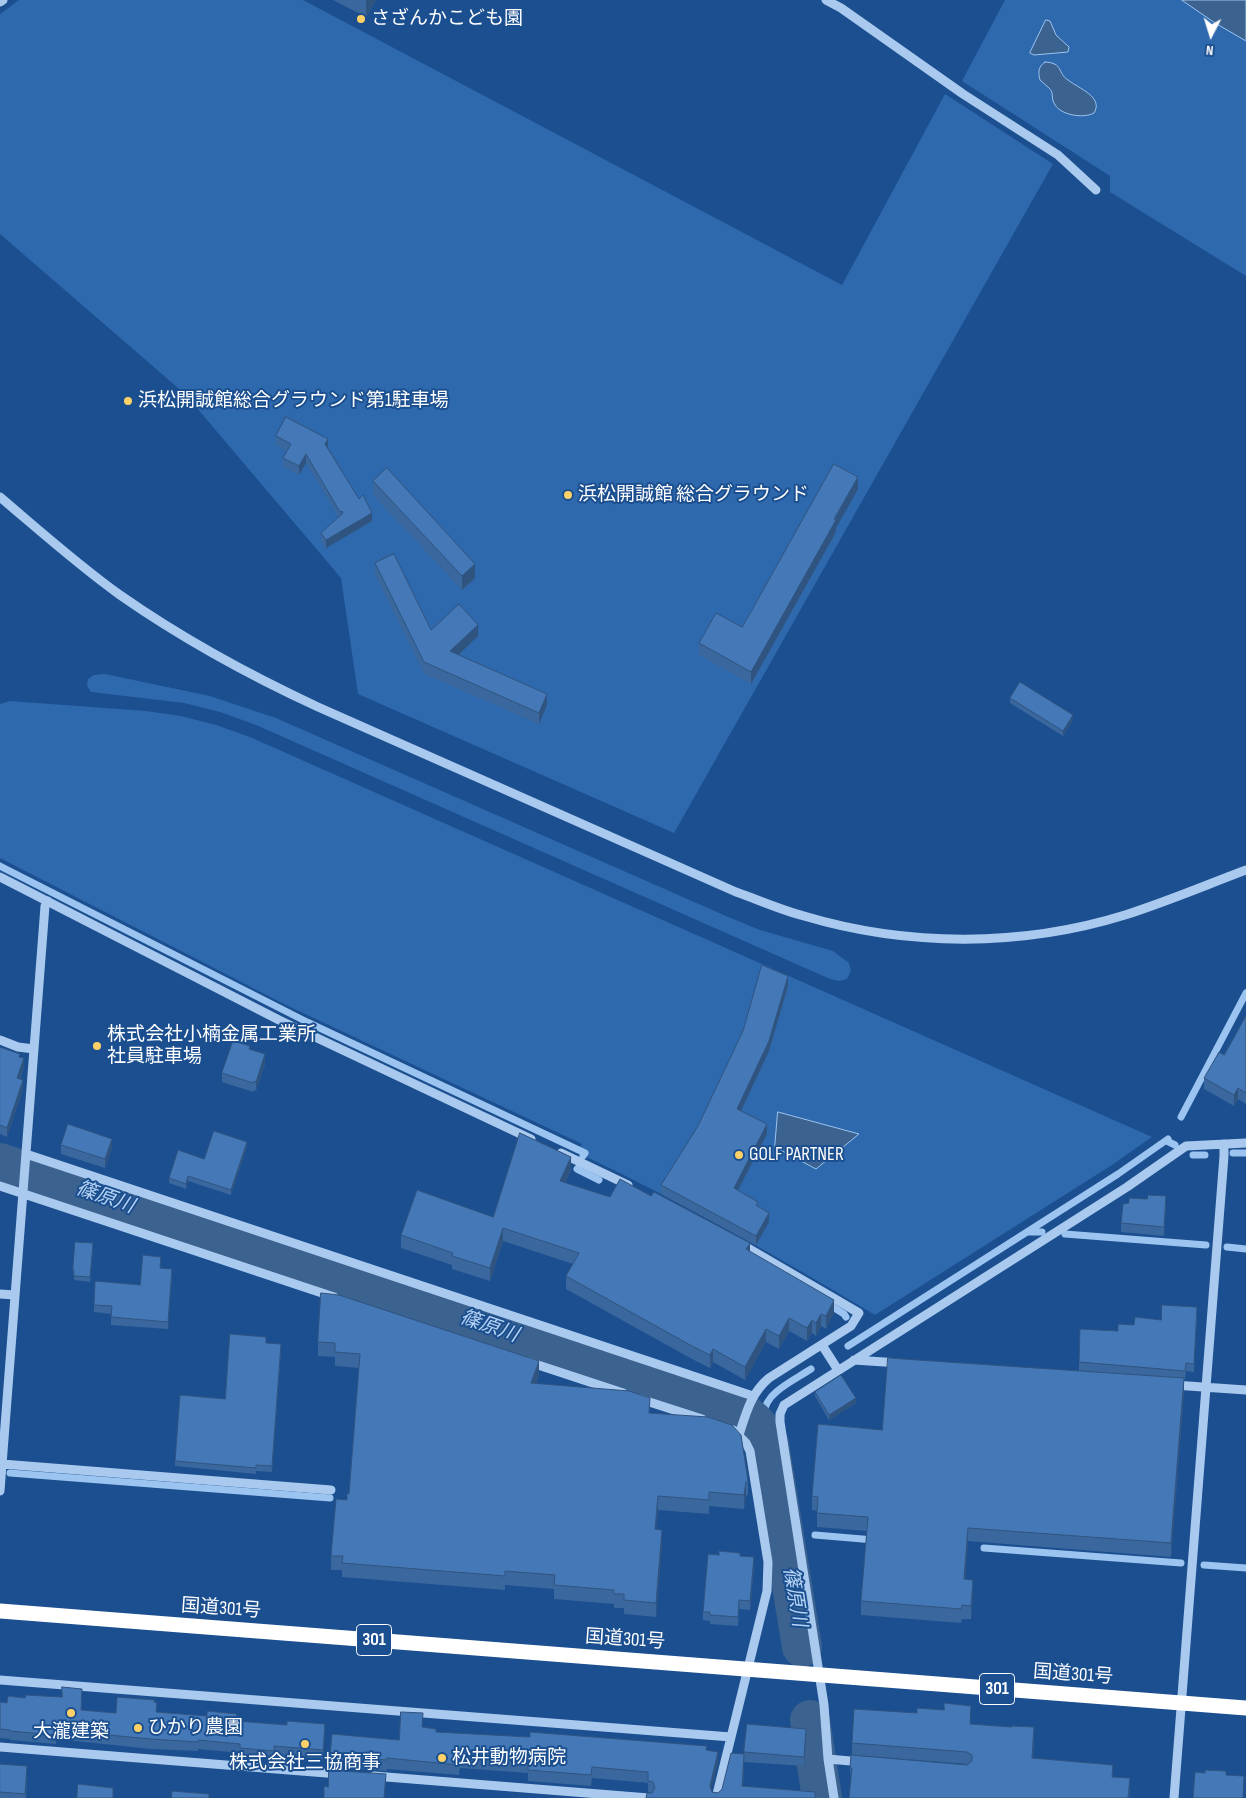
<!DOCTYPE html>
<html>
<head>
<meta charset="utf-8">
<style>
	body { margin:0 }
	#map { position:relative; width:1246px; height:1798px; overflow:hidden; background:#1b4f8f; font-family:"Sofia Sans Condensed",sans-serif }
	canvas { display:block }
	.north { position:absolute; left:1186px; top:10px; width:50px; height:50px; -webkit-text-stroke:4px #1b4f8f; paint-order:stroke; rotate:185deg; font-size:14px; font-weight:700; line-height:20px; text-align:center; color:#fff }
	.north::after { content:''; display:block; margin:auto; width:18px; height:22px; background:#fff; clip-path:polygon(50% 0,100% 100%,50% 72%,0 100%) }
</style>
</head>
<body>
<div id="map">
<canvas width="1246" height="1798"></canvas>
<div class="north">N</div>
</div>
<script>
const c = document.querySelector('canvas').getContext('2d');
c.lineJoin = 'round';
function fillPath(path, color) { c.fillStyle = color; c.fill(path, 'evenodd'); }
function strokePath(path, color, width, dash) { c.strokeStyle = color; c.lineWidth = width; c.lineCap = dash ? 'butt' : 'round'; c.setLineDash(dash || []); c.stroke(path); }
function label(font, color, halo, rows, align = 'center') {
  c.font = font + ' "Sofia Sans Condensed","Noto Sans JP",sans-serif'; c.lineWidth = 4; c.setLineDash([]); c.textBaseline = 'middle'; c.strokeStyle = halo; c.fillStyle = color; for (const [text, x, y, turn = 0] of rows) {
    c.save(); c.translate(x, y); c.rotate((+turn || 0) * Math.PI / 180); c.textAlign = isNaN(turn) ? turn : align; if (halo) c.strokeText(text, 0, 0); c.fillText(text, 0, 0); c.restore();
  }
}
const green = new Path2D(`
	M19,0H303L842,285L945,94L1053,164L674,833L358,694L341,578L185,394L0,234V14Z
	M1005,0H1246V276L1110,192V176L962,81Z
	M105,674L210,696L276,718L726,916L760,930L833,951L849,963L851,971L847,979L839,981L830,979L256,725L220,712L184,703L91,692L87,686L88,679L94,675Z
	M10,701L146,711L181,716L216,725L250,737L1152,1137L1112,1165L875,1315C778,1257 681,1201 578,1153L582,1144L286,1005L0,858V704Z`);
const water = new Path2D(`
	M1182,0H1246V41L1215,23Z
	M1046,20L1050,21L1056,35L1069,47L1068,52L1034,55L1030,53Z
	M1045,62C1064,63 1057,73 1068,80C1078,88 1104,97 1094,113C1083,119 1059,115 1054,103C1051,98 1054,92 1049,88C1046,85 1043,83 1040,80C1038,72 1038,67 1045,62Z
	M778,1112L859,1134L816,1169L775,1147Z`);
const stream = new Path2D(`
	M0,866L307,1022L585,1153L583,1156
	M1181,1117L1246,993
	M1167,1141L1175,1145
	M1233,1153H1246
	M1193,1155H1205
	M578,1168L577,1169L599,1180
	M1028,1232H1042
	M1065,1234L1206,1245
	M1227,1247L1246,1249
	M828,1304L844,1314L846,1317
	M848,1346L1118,1174L1168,1139
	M763,1431C758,1394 785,1386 811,1369
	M10,1473L330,1498
	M784,1532L791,1533
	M815,1535L874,1540
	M984,1548L1181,1563
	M1204,1565L1246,1568`);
const river = new Path2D(`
	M0,1163L729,1405C748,1414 760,1425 769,1444L802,1647
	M810,1720L822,1798`);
const minor = new Path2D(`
	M826,0L841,8L963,94L1058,155L1096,190
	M0,2L3,0
	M0,497C39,530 78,565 120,595C183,639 249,675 318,707L736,892C759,900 781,910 804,916C908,947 1022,947 1125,915C1166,902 1206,885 1246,870
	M0,877L279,1020L531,1139
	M0,1040L18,1047L34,1049
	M561,1153L628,1185
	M26,1154L753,1396
	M0,1186L334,1297
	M0,1294L15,1295
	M822,1345L838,1370
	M854,1360L899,1363
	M529,1362L623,1393
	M1174,1385L1246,1390
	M640,1399L702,1419
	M739,1435C746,1413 751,1393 769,1378L851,1326L859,1313L739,1243
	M2,1464L331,1490
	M0,1491L45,906L48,901
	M0,1680L731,1737
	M0,1747L339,1774
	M828,1759L862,1762
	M374,1776L649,1798
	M716,1798L767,1591L768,1562L750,1451L746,1443L733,1430
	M834,1798L828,1759L824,1705L780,1422V1414L784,1405L1127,1187L1186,1146L1246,1143
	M1174,1798L1224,1156V1144`);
const highway = new Path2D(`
	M0,1611L1246,1708`);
const wall = new Path2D(`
	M333,0H376L366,17Z
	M276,436L328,447L372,521L326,548L321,542V533L339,518L306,463L299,475L283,467V458L287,451L276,445Z
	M373,481L475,578L462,590L373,495Z
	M858,489L836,528V532L751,684L699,655V643L742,627Z
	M375,563L431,630L478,636L459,655L547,705L539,724L424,674L375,575Z
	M1010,698L1073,719L1063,736L1010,703Z
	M788,986L769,1051L741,1111L767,1134L738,1190L758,1207L769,1222L756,1245L661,1194V1185Z
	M1246,1016V1104L1238,1099L1234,1106L1204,1089V1078L1224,1055Z
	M0,1047L20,1057L24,1067L20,1079L23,1089L7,1137L0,1134Z
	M250,1049L265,1064L256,1091L254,1090L253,1092L222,1082V1073Z
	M61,1145L112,1148L105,1168L61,1154Z
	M247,1146L231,1195L188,1181L186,1189L169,1183V1178L204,1159Z
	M571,1170L565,1183L750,1251L834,1313L826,1329L821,1326L816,1336L812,1333L807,1341L789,1331L779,1349L766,1342L745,1380L713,1362L710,1368L692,1359L566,1289V1276L573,1264L503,1241L490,1281L452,1269V1265L401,1248V1235L493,1217Z
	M1129,1203L1166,1205L1164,1236L1121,1232V1223Z
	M93,1248L90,1282L74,1280V1275H73V1270Z
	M161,1268L172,1277L168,1329L111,1325V1314L94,1312V1305L140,1285Z
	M321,1293L539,1375L536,1384L650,1413L748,1481V1495L746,1496L744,1509L709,1506V1514L658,1510L656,1529L662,1544L656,1617L624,1614V1608H614V1604L554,1599V1589L505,1585V1590L342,1577V1570H331V1556L349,1494L359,1368L335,1366V1357L318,1356V1342Z
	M1197,1316L1194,1372L1186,1371L1185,1379H1184V1392L1171,1557L968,1541L965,1579L973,1593L971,1619H962L961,1623L861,1615V1601L867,1531L817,1527V1511L812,1510V1496L882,1430L1079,1371V1362L1118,1331L1134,1325L1161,1320Z
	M266,1343L281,1350L272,1472L256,1471V1474L175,1466V1461L225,1399Z
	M815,1392L856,1403L829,1420L815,1396Z
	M740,1556L754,1566L750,1610L739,1609L738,1626L710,1624V1621L703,1620V1612Z
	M25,1698H82L81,1710L116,1713L155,1702L157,1712L237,1721L325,1733L323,1759L274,1755V1760L240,1757V1753L198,1749V1751L151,1749L56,1739V1744L10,1740V1739L0,1738V1702L7,1703Z
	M971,1717L970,1724L1034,1739L1033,1758L1113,1777L1130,1790L1129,1798H849L851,1780L850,1768L968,1764L852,1755V1743Z
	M747,1724L806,1738L804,1766L744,1762L743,1786L815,1798L651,1793L648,1792V1783L592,1778L591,1786L528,1781V1773L460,1768L459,1775L387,1769V1771L330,1767V1756L399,1740L436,1732L707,1751L718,1762L711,1790L712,1792L718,1793L722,1789L744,1754Z
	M0,1764L27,1776L26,1798H0Z`);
const shadedWall = new Path2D(`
	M366,0H376L366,17Z
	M328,439V447L325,453V444Z
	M306,454V463L299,475V466Z
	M858,477V489L836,528V532L751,684V672Z
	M372,513V521L326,548V540Z
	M475,564V578L462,590V576Z
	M478,625V636L450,663V651Z
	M547,694V705L539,724V713Z
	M1073,715V719L1063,736V731Z
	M788,976V986L769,1051L737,1119V1109Z
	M265,1054V1064L256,1091V1082Z
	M24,1058V1067L17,1087V1078Z
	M23,1080V1089L7,1137V1128Z
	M1238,1088V1099L1234,1106V1095Z
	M767,1124V1134L734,1198V1188Z
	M112,1139V1148L105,1168V1159Z
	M247,1142V1146L231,1195V1190Z
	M571,1157V1170L560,1194V1181Z
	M188,1176V1181L186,1189V1184Z
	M1166,1196V1205L1164,1236V1227Z
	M769,1213V1222L756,1245V1236Z
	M503,1228V1241L490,1281V1268Z
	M750,1243V1256L746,1249Z
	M172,1269V1277L168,1329V1322Z
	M834,1300V1313L826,1329V1316Z
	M1197,1307V1316L1194,1372V1364Z
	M821,1314V1326L816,1336V1323Z
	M789,1318V1331L779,1349V1336Z
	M812,1320V1333L807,1341V1328Z
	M766,1329V1342L745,1380V1367Z
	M281,1344V1350L272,1472V1466Z
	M713,1349V1362L710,1368V1355Z
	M539,1361V1375L531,1397V1383Z
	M1184,1378V1392L1171,1557V1543Z
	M856,1398V1403L829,1420V1415Z
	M746,1482V1496L744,1509V1495Z
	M658,1496V1510L655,1543V1529Z
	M968,1528V1541L964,1593V1579Z
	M662,1530V1544L656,1617V1603Z
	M754,1557V1566L750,1610V1601Z
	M973,1580V1593L971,1619V1606Z
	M325,1724V1733L323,1759V1750Z
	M1034,1727V1739L1032,1770V1758Z
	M806,1729V1738L804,1766V1757Z
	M718,1752V1762L710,1796V1786Z
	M744,1754V1765L742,1797V1786Z
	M27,1766V1776L25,1798V1794Z`);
const building = new Path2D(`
	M286,417L328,439L325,444L359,499L363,495L372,513L326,540L321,533L343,513L342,511L340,512L306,454L299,466L283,458L291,444L276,436Z
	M834,464L858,477L834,519L836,520L751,672L699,643L716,613L742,627Z
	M387,468L475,564L462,576L373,481Z
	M394,554L431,630L459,604L478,625L450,651L547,694L539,713L424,662L375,563Z
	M1020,682L1073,715L1063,731L1010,698Z
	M762,965L788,976L769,1041L737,1109L767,1124L734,1188L758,1202L756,1205L769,1213L756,1236L661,1185L698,1126L743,1031Z
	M1246,1016V1093L1238,1088L1234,1095L1204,1078L1219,1052L1224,1055Z
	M233,1041L250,1046L249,1049L265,1054L256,1082L254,1081L253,1083L222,1073Z
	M0,1047L20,1054L19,1057L24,1058L17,1078L23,1080L7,1128L0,1125Z
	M68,1124L112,1139L105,1159L61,1145Z
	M214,1131L247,1142L231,1190L188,1176L186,1184L169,1178L178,1150L204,1159Z
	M520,1133L571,1157L560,1181L610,1197L620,1179L651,1196L654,1192L750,1243L746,1249L834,1300L826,1316L821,1314L816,1323L812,1320L807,1328L789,1318L779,1336L766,1329L745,1367L713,1349L710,1355L692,1346L566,1276L579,1253L503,1228L490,1268L452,1256L453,1253L401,1235L417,1190L493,1217Z
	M1148,1195L1166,1196L1164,1227L1121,1223L1123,1204L1129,1203V1198L1147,1199Z
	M75,1242L93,1243L90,1277L74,1276V1270H73Z
	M143,1255L161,1257L160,1268L172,1269L168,1322L111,1317L112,1306L94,1305L95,1281L140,1285Z
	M321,1293L339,1295L539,1361L531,1383L629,1391L650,1398L649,1413L708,1417L732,1425L741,1435L748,1481L746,1482L744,1495L709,1492V1500L658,1496L655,1529L662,1530L656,1603L624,1600V1594H614V1590L554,1585L555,1575L505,1571V1576L342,1563L343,1556H331L336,1499L347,1500V1493L349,1494L360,1354L335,1352V1343L318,1342Z
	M1162,1305L1197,1307L1194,1364L1186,1363L1185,1371L1079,1362L1080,1329L1118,1331V1324L1134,1325L1135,1317L1161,1320Z
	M230,1334L266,1337V1343L281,1344L272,1466L256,1465V1468L175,1461L180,1395L225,1399Z
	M888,1358L1184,1378L1171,1543L968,1528L964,1579L973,1580L971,1606L962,1605L961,1609L861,1601L868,1517L817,1513L818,1497L812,1496L818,1424L882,1430Z
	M841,1375L856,1398L829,1415L815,1392Z
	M719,1551L740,1553V1556L754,1557L750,1601L739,1600L738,1617L710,1615V1612H703L708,1554L719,1555Z
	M62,1687L82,1689L81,1710L116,1713L117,1697L155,1700L154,1702L157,1703L156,1712L207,1716V1711L237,1714L236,1721L287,1725V1721L325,1724L323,1750L274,1746V1751L240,1748V1744L198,1740V1742L151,1739L56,1730V1735L10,1731V1730L0,1729V1702L7,1703L8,1696L25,1698L26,1695L62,1697Z
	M944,1703L971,1706L970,1724L1012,1727V1726L1034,1727L1032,1758L1113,1765L1112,1777L1130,1778L1128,1798H849L852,1768H850L851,1755L967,1765L972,1761V1755L967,1752L852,1743L854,1709L917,1713V1708L944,1710Z
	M401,1712L423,1713L422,1727L436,1729V1732L530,1737V1732L707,1746L706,1750L718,1752L710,1786L712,1792L718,1793L722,1789L731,1753L744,1754L742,1786L815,1792V1798H646L647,1793H652L655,1788L653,1782L648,1781V1772L592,1767L591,1775L528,1770V1762L460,1757L459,1765L387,1758V1760L330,1756L332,1734L399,1740Z
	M747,1724L806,1729L804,1757L744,1752Z
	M0,1764L27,1766L25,1794L0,1792Z
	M329,1770L386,1774L384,1798H324V1786L328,1787Z
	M1205,1770L1226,1771V1775L1244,1776L1243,1798H1193L1195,1772L1205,1773Z
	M78,1784L113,1788V1798H77Z
	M172,1791L209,1794V1798H172Z`);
const markers = [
	[361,19,5,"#ffd166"],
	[128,401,5,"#ffd166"],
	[568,495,5,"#ffd166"],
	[97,1046,5,"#ffd166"],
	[739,1155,5,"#ffd166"],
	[71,1713,5,"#ffd166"],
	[138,1728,5,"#ffd166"],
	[305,1744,5,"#ffd166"],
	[442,1758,5,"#ffd166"]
];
const shields = [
	[374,1640,35],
	[997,1689,35]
];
const shieldNames = [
	["301",374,1640],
	["301",997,1689]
];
const poiNames = [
	["さざんかこども園",371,19],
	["浜松開誠館総合グラウンド第1駐車場",138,401],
	["浜松開誠館 総合グラウンド",578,495],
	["株式会社小楠金属工業所",107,1035],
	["社員駐車場",107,1057],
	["GOLF PARTNER",749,1155],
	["ひかり農園",148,1728],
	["大瀧建築",71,1732,"center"],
	["松井動物病院",452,1758],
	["株式会社三協商事",305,1763,"center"]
];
const streetNames = [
	["国道301号",221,1609,4],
	["国道301号",625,1640,4],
	["国道301号",1073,1675,4]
];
const waterNames = [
	["篠原川",105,1198,19],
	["篠原川",489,1327,19],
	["篠原川",794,1597,81]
];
fillPath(green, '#2e69ad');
fillPath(water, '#3c6290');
strokePath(water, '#9cc4f0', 1);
strokePath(stream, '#9cc4f0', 7);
strokePath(river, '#3c6290', 40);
strokePath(minor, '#a9c9ee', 9);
strokePath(highway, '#fff', 15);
fillPath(wall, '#3a679d');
fillPath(shadedWall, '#305480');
fillPath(building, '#4478b7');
strokePath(building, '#305480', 1);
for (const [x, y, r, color] of markers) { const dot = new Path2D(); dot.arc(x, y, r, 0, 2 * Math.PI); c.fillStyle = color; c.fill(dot); strokePath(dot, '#1b4f8f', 2); }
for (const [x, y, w] of shields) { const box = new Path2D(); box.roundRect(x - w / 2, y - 15.5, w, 31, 4); c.fillStyle = '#1b4f8f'; c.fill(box); strokePath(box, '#fff', 1); }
label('bold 18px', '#fff', null, shieldNames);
label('19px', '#fff', '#1b4f8f', poiNames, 'left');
label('19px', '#fff', '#1b4f8f', streetNames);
label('italic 20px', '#b5d3f5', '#1b4f8f', waterNames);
</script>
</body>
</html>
